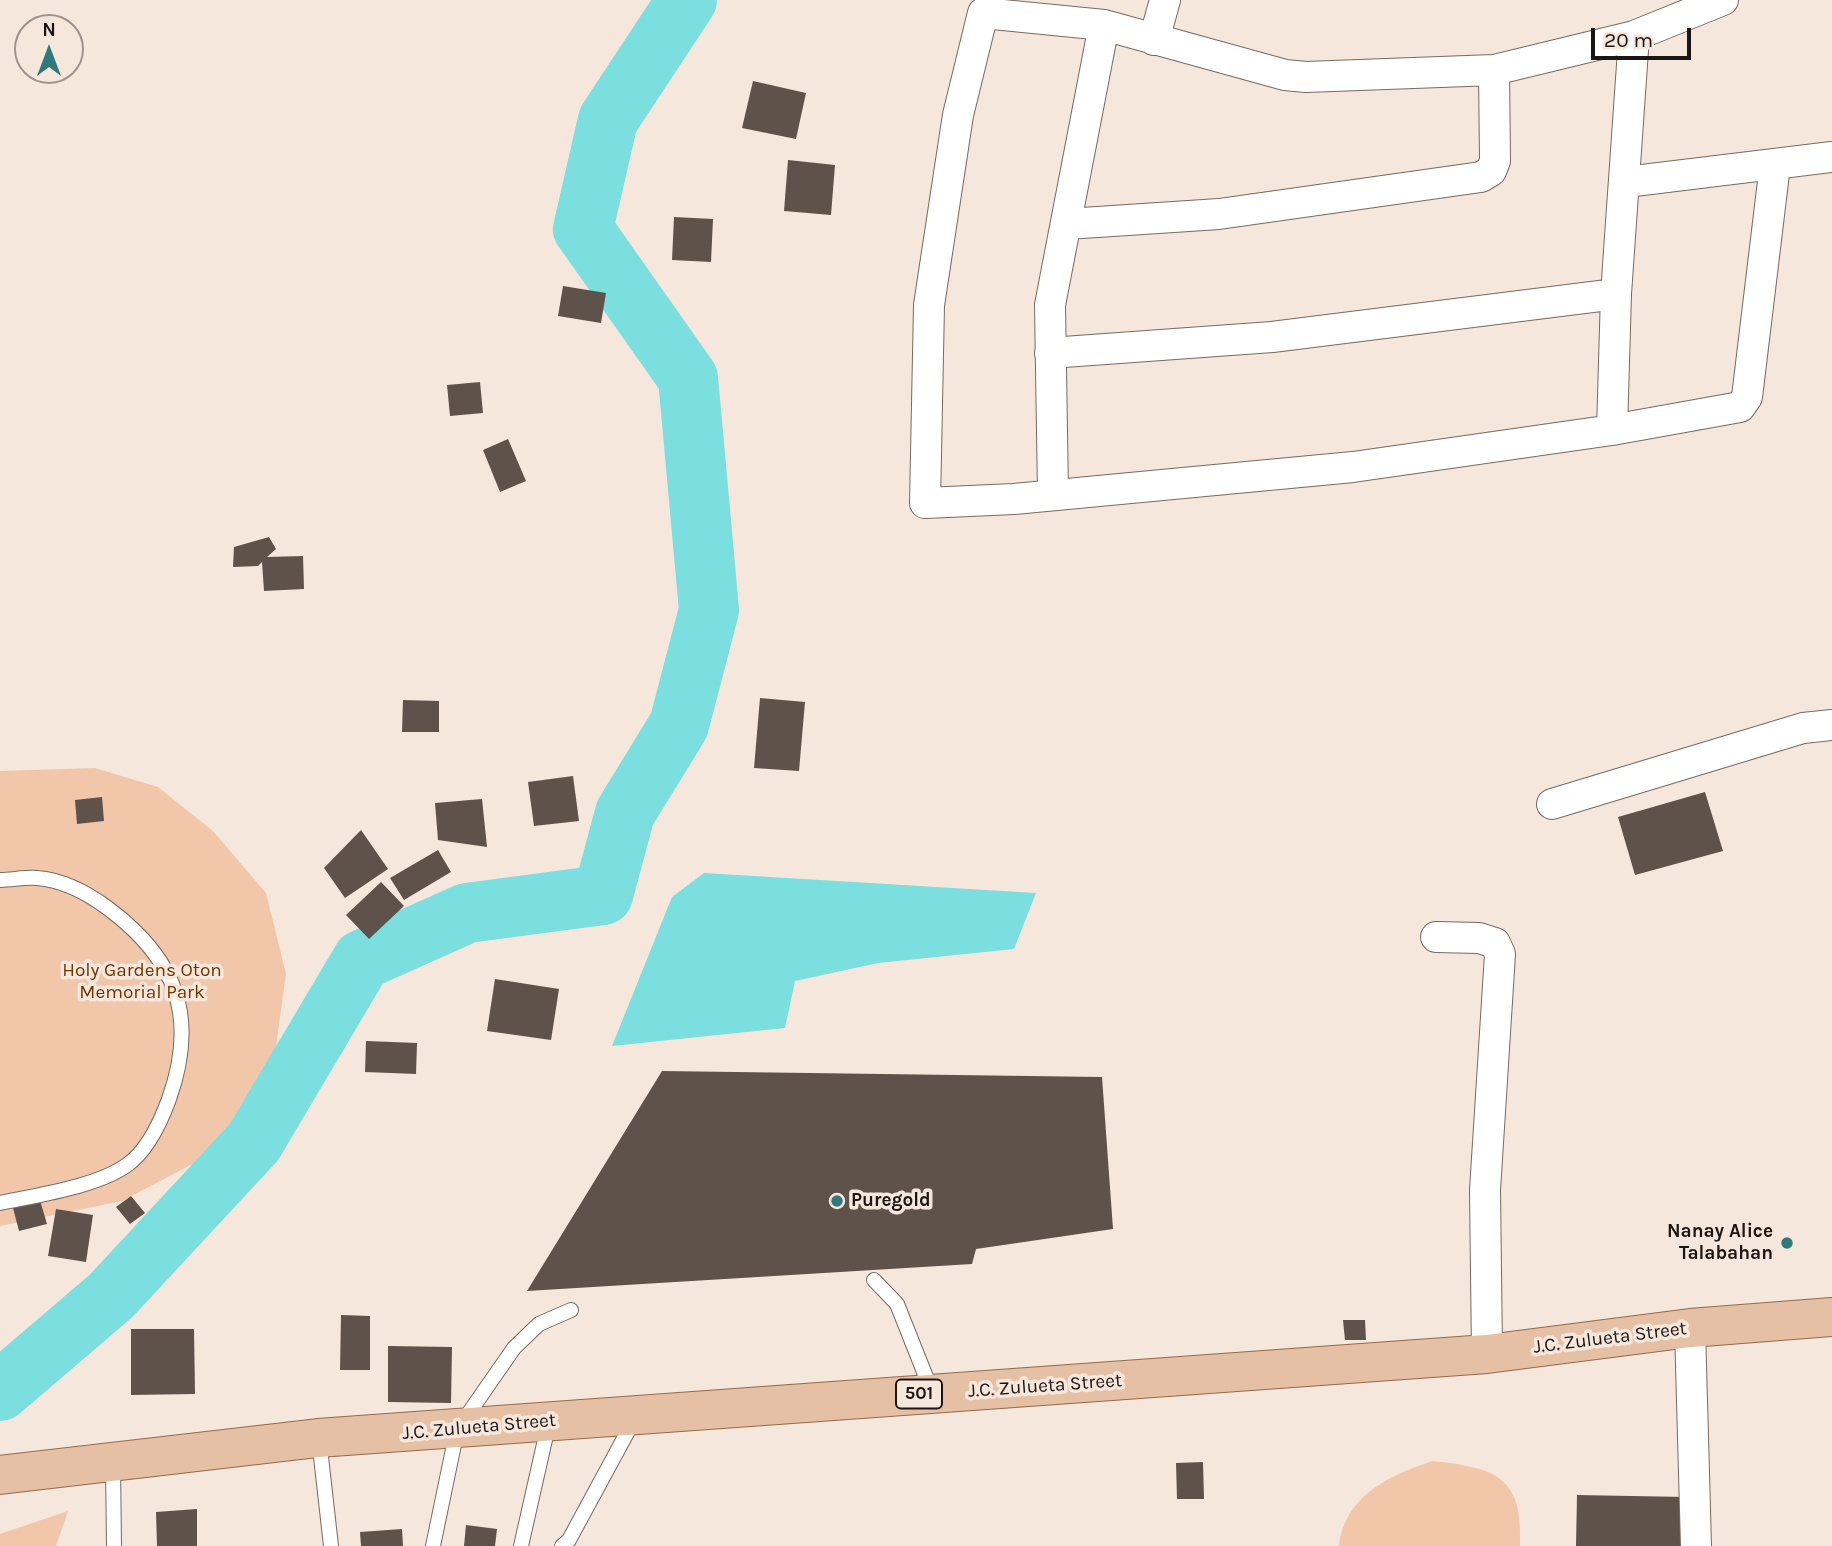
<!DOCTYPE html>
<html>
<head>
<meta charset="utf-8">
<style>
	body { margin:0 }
	#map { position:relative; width:1832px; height:1546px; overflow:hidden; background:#f6e7dd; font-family:Karla,sans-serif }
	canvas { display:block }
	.north { position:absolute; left:14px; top:14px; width:70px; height:70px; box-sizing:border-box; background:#f6e7dd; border:2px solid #9e938c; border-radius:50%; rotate:0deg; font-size:19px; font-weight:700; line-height:28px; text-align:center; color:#1b1613 }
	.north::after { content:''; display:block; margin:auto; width:24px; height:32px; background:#2f797a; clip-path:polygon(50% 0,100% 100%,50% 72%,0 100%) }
	.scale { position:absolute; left:1591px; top:28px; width:100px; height:32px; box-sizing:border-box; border:4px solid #1b1613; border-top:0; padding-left:9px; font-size:21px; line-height:24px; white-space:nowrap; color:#1b1613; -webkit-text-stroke:5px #f6e7dd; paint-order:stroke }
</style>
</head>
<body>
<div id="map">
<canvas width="1832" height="1546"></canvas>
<div class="north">N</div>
<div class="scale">20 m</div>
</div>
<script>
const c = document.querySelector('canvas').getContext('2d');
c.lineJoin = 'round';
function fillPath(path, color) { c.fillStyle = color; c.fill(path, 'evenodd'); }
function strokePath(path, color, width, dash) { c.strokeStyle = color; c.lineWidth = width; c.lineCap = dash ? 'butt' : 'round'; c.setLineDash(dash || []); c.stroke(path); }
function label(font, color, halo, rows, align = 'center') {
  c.font = font + ' Karla,sans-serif'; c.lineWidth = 7; c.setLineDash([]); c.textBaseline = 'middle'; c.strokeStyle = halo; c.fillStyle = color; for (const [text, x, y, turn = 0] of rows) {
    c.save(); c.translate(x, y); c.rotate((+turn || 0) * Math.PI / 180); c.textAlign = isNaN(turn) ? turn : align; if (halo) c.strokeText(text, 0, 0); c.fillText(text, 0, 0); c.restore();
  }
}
const green = new Path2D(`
	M95,768L158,787L213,831L266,893L286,974L273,1067L219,1150L122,1201L0,1226V771Z
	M1433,1461C1496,1468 1523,1476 1520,1546H1339C1345,1495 1390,1475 1433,1461Z
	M68,1511L56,1546H0V1534Z`);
const water = new Path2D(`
	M704,873L1036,893L1014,949L878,963L795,981L785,1028L612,1046L672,897Z`);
const river = new Path2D(`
	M0,1391L111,1296L254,1142L362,960L467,913L603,895L625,813L679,725L709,610L688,378L583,229L608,120L687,0`);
const building = new Path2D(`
	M753,81L806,93L796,139L742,128Z
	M788,160L835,165L831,215L784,211Z
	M674,217L713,219L711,262L672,260Z
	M563,286L606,293L601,323L558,316Z
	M480,382L483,413L450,416L447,385Z
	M508,439L526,481L500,492L483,450Z
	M269,537L276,549L267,557L303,556L304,589L264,591L262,562L258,566L233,567L234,547Z
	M760,698L805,702L799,771L754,768Z
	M403,700L439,701V732H402Z
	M573,776L579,821L534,826L528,782Z
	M1705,792L1723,851L1635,875L1618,817Z
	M102,797L104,821L77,824L75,800Z
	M482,799L487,847L438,840L435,803Z
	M361,830L388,869L345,898L324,868Z
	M438,850L451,872L404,900L390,878Z
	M381,882L404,906L369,939L346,915Z
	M495,979L559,989L551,1040L487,1031Z
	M366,1041L417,1043L416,1074L365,1072Z
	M662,1071L1102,1077L1113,1229L976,1249L972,1264L527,1291Z
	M131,1196L145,1213L130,1224L116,1207Z
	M39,1197L47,1224L19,1231L12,1204Z
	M56,1209L93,1215L86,1262L48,1256Z
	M341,1315L370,1316V1370H340Z
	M1343,1320H1365L1366,1340H1345Z
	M131,1329H194L195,1394L131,1395Z
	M388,1346L452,1347L451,1403L388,1402Z
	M1203,1462L1204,1499H1177L1176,1463Z
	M1577,1495L1686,1497V1546H1576Z
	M197,1509V1546H157L156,1512Z
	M466,1525L497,1529L495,1546H464Z
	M402,1529L403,1546H361L360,1532Z`);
const lane = new Path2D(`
	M0,880C12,880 25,877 37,878C63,880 89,894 109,909C177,960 198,1018 169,1099C161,1121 147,1151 127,1165C96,1187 37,1195 0,1203
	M874,1280L897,1304L932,1392
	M319,1439L331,1546
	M113,1463L114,1546
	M433,1546L457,1430L514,1348L539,1324L571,1310
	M521,1546L549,1422
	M562,1546L569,1540L634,1420`);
const street = new Path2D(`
	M1723,0L1634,36L1494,70L1306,77L1285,75L1104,25L983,13L958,115L929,305L925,503L1014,499L1353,467L1612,430L1740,407L1747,397L1775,165
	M1154,40L1165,0
	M1626,182L1832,157
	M1067,224L1219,214L1481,177L1491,171L1495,161L1494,70
	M1050,353L1272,337L1616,294
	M1612,430L1616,294L1634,36
	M1053,494L1050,305L1104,25
	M1552,804L1803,728L1832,725
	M1436,937L1479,938L1495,943L1500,954L1485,1190L1487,1354
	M1690,1328L1696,1546`);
const primary = new Path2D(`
	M0,1475L318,1438L1487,1354L1690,1328L1832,1317`);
const markers = [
	[837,1201,7,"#2f797a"],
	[1787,1243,7,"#2f797a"]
];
const shields = [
	[919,1394,46]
];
const shieldNames = [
	["501",919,1394]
];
const parkNames = [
	["Holy Gardens Oton",142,971],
	["Memorial Park",142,993]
];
const poiNames = [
	["Puregold",851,1201],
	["Nanay Alice",1773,1232,"right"],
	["Talabahan",1773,1254,"right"]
];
const streetNames = [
	["J.C. Zulueta Street",1610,1338,-7],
	["J.C. Zulueta Street",1045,1386,-4],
	["J.C. Zulueta Street",479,1427,-5]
];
fillPath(green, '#f1c6a9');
fillPath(water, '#7bdedf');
strokePath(river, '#7bdedf', 60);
fillPath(building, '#5e524a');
strokePath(lane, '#776a61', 16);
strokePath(street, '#776a61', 32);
strokePath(primary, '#94694b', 40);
strokePath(lane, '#fff', 14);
strokePath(street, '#fff', 30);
strokePath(primary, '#e6c0a5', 38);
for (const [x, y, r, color] of markers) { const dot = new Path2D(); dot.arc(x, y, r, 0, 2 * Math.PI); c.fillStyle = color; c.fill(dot); strokePath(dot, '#f6e7dd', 2.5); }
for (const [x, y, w] of shields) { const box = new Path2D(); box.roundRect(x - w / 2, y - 14.5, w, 29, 5); c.fillStyle = '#f6e7dd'; c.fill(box); strokePath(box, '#1b1613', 2); }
label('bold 18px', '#1b1613', null, shieldNames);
label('19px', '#6f3700', '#f6e7dd', parkNames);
label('bold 19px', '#1b1613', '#f6e7dd', poiNames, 'left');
label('19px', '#1b1613', '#f6e7dd', streetNames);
</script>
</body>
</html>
